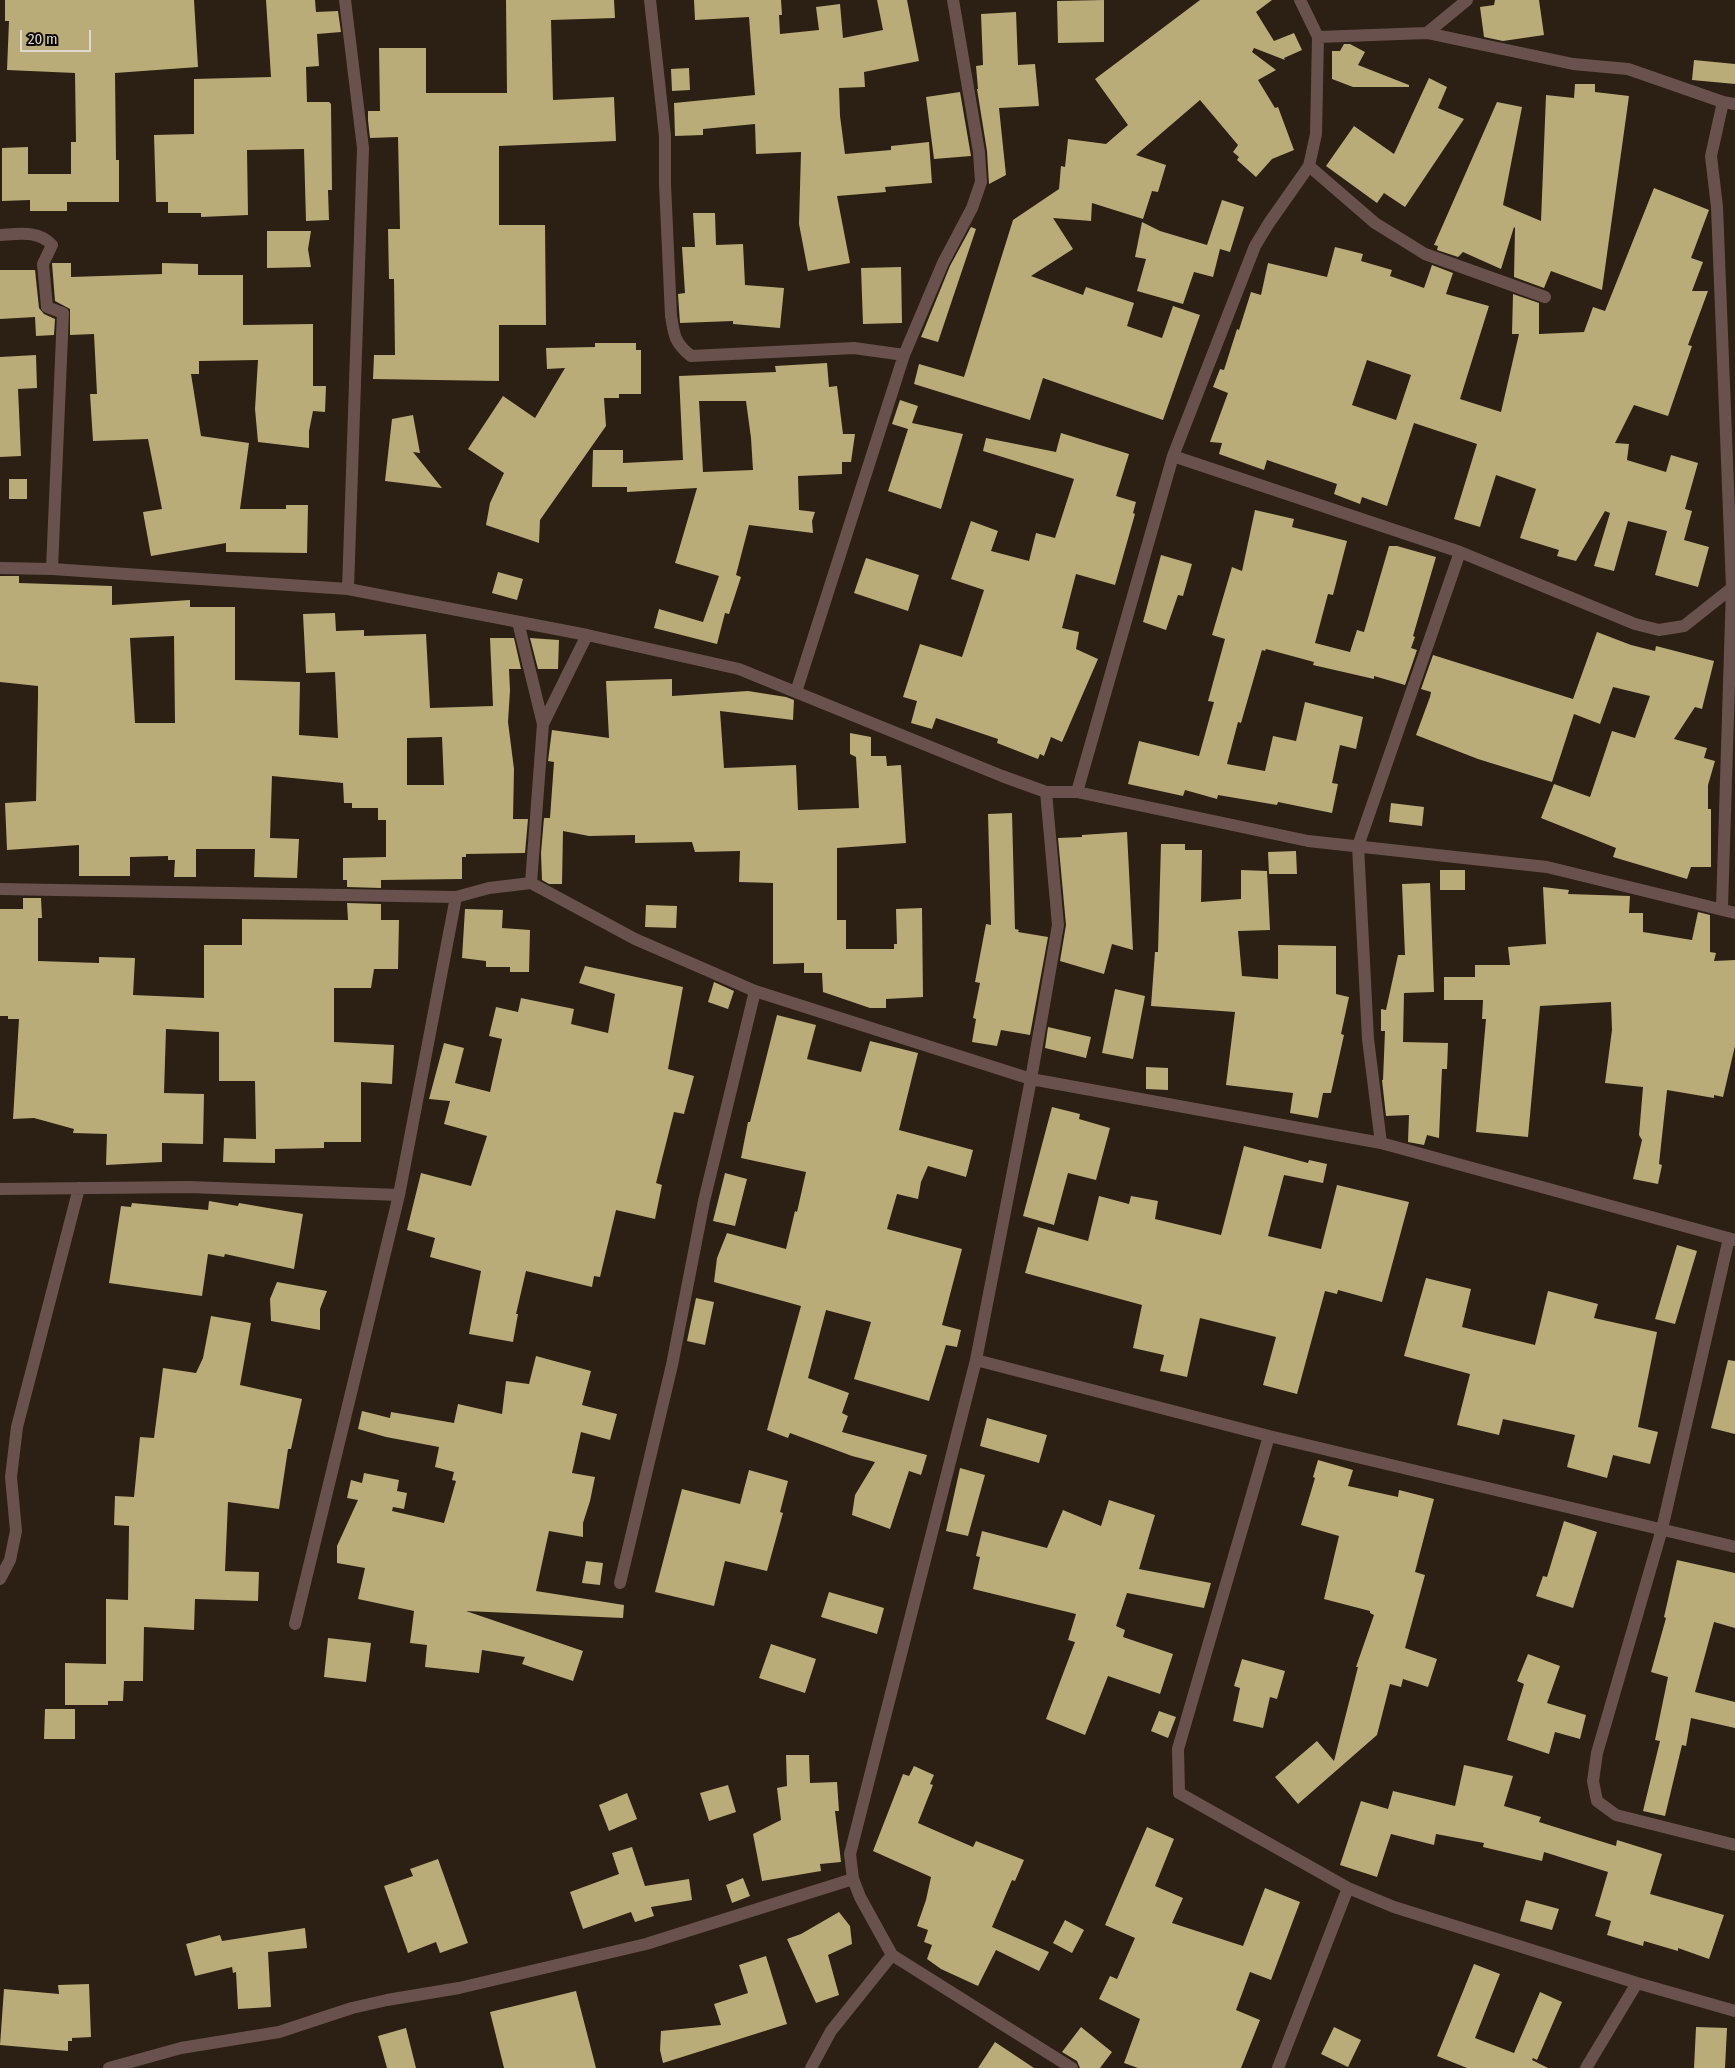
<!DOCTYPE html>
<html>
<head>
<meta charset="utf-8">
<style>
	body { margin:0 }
	#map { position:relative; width:1735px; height:2068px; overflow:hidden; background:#2c1f13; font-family:"Fira Sans Condensed",sans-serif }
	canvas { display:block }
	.scale { position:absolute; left:20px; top:30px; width:71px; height:22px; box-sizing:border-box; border:2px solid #e0d7d0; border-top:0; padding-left:6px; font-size:15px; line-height:18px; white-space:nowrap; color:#e0d7d0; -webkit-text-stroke:4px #100a06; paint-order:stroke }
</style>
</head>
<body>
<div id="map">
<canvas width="1735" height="2068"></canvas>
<div class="scale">20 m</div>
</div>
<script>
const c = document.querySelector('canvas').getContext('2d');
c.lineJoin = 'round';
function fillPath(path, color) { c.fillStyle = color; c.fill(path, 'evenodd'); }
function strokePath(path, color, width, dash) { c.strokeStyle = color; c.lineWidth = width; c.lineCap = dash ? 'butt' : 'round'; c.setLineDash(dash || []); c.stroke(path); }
const building = new Path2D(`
	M5,0H194L198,67L115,73L116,160H119V202H67V211H30V200L2,201V148L28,147V174H71V142H76L75,73L7,70L9,21H5Z
	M266,0H315L316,12L338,11L341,32L317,34L319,66L306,67L307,102H329L331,104L332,190H328L329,220L306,221L304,149L247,150L248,215L201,217V213H168V202H156L154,135L194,134V79L271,77Z
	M506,0H614L615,18L551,20L553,100L614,97L616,141L499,146V225H545L546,325H499V381L373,379L374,355H395L394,279H389L388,229H400L398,137L370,138L368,120V111H380L379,48H426V93H507Z
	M694,0H781L782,15H779L780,34L819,30L816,7L840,4L843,38L883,30L877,0H907L919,61L864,72L865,87L839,88L840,116L845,154L891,150V146L929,142L932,183L885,187L886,192L837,196L850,263L808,271L799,224L801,152L756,154L755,124L703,129V135L675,136L674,103L755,95L749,17L695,20Z
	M1104,0V42L1058,43L1057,1Z
	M1200,0H1272L1256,12L1274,41L1294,33L1302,50L1284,58L1285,60L1254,48L1252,52L1276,70L1258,80L1275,108L1278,107L1294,150L1272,159L1256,177L1237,160L1239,157L1233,152L1238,145L1200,100L1136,155L1166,165L1158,192L1152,191L1143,219L1092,203L1091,221L1053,218L1073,249L1031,276L1083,295L1086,287L1134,303L1127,326L1162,338L1173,306L1200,315L1163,420L1043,378L1030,420L914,384L919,364L964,377L1013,220L1059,189L1061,166L1065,167L1068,139L1106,144L1128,125L1095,79Z
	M1495,0H1539L1544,35L1503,41L1484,37L1480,7L1494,5Z
	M1016,12L1018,65L1035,64L1039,106L999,108L1006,175L989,184L987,151L977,89H978L976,66L983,65L981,14Z
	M1344,44H1350L1365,52L1358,65L1409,85V87H1353L1332,79V51H1340Z
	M1694,60L1735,64V84L1692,80Z
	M689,68L690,90L672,91L671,69Z
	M1429,78L1447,87L1438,108L1464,119L1405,207L1384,193L1377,203L1326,166L1354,126L1394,154Z
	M1575,84H1595V92L1629,96L1602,290L1551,271L1544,288L1514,277L1515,228L1514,227L1501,269L1463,252L1458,257L1437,250L1438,246L1434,245L1497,102L1522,107L1503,205L1541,221L1546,95L1574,98Z
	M960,92L971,156L934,159L926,97Z
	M1654,188L1709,210L1691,258L1703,262L1692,291H1708L1688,345L1692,346L1668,416L1634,405L1615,443L1629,444L1627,460L1666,472L1671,455L1698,463L1685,509L1692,511L1684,540L1709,547L1698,587L1655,575L1667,531L1628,521L1614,571L1594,566L1610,513L1605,511L1576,561L1557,556L1559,550L1520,538L1536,489L1496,475L1480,527L1454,519L1477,444L1414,423L1387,506L1362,497L1360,504L1334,494L1337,484L1267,460L1264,470L1219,454L1222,443L1210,442L1228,393L1213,387L1220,369L1224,370L1237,329L1239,330L1251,292L1261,295L1268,263L1327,277L1335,247L1363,254L1361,261L1392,270L1390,276L1424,288L1432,265L1453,273L1446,294L1489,306L1460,399L1501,412L1519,334H1512L1513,294L1539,303V334L1584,332L1593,307L1605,311ZM1367,360L1411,375L1396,420L1352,405Z
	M1222,200L1244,207L1230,252L1220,249L1213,277L1194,272L1183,304L1137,291L1146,259L1135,257L1142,222L1160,231L1207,245Z
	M693,213H715L716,245L743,244L745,285L784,288L780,328L733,324V321L680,323L678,294L685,293L682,247H695Z
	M971,227L976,229L938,342L921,337L950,266Z
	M267,231H311L308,249L311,267L267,268Z
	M52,263H71V277L162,274V263L198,264V275H243V325L313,324V386H326L325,412L313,411L309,431V448L258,442L255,409L258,360L199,361V374H191L201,436L249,443L240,509H286V505H308L307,553L226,552V543L151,556L143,512L162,509L148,439L93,441L90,394H97L94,334L70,335V309L55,301Z
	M901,267L902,323L863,324L861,268Z
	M0,270H35L39,308L44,314L55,319L54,335L36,336L35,317L0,319Z
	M595,343H636V350H641V394H619V398H604L606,426L540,520L539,543L486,525L490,503L504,473L468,449L503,396L535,418L565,368L547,369L546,348L595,347Z
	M36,355L37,388L18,389L21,456L0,457V357Z
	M827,363L829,387L837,386L843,434H855L851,462H842V474L798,476L799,510L815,512L812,521L813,533L749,525L736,575L741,577L729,614L725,613L717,644L654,628L659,609L703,622L719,576L675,563L697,488L627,492V487H592L593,450H623V463L683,460L679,376L776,372L775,366ZM699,401H746L751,438L753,470L703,472Z
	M900,400L918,406L912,423L963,434L941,509L888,491L908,429L892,424Z
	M413,415L420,453L413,452L442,488L385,481L392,419Z
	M1061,433L1129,454L1116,496L1136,502L1133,513L1135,514L1115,585L1076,574L1062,628L1079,632L1076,649L1098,659L1062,742L1051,737L1044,756L1040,754L1038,759L997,743L998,739L936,718L932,729L911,723L917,701L903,697L920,644L962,657L984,590L951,579L971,521L998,531L991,551L1029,561L1036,533L1055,538L1074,479L983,451L986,438L1056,452Z
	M9,479H27V499H9Z
	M1255,510L1294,519L1292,527L1347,541L1333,595L1328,594L1315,643L1350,652L1357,630L1364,632L1389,546H1397L1436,557L1413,636L1415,637L1411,648L1417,650L1405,685L1374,676V679L1313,665L1314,662L1266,649L1265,651L1262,650L1241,723L1238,722L1227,764L1265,771L1273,736L1296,741L1305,702L1363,717L1356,749L1340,745L1332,783L1338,784L1332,813L1278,802L1277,805L1218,795L1217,799L1185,790L1183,796L1128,784L1139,741L1199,756L1214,702L1208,701L1225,639L1212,635L1232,567L1242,571Z
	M1161,555L1192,564L1183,596L1178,595L1166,630L1143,622Z
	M866,558L919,575L908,611L854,593Z
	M498,572L523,579L517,600L492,593Z
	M0,576H19V583L112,586V605L190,600V607H235V680L300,682L299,735L338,738L335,672L306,673L303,614L335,613L336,631L364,630V636L426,634L430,708L493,706L490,638H514L521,669H509L510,690L508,722L514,769L513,819H528L525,853L466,854V857H462V879L381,880V888L347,887V880H343V858L386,857V820H378V808H352V803H344L343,783L272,776L270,838L299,839L297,878L254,877L255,849H196V877H174L175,860H168V856L130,857V876H79V845L7,850L5,803L36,801L38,696V686L0,682ZM174,636L175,723H135L130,638ZM442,737L444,785H407V738Z
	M1597,632L1631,645L1655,651L1656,646L1714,661L1702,709L1695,707L1674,739L1707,748L1704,758L1715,761L1708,785V809H1711V867H1691L1687,879L1613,857L1616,848L1541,818L1554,784L1590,797L1612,731L1635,738L1650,696L1613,687L1600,724L1574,714L1552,782L1478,759L1416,735L1430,697L1431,692L1421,689L1433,655L1573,699Z
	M530,638L559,640L558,669H538Z
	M672,679V696L748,691L786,697L794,700L793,720L720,711L724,768L796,765L798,810L859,808L856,757L850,754V733L871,737V756H886L887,766L901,765L906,843L837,848V920H846V949H894V944H897L896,909L922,908L923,997L886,999V1008H870L823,992L822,973H804V963L773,964V883L739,882L740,851L695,852L692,842L635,843V835L589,836L563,831L562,884H549L542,880L541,853L544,818H550L554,762L548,761L552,730L609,738L606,681Z
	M1391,803L1424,807L1422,826L1389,822Z
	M1012,813L1015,929L1019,930L1018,932L1048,937L1030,1035L1001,1030L997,1046L972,1042L976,1019L973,1018L980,983L975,982L986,924L991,925L988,814Z
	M1127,832L1133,950L1112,944L1104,974L1060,961L1066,925L1058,838L1082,837V835Z
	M1161,844H1185V850H1202L1201,902L1241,899V870L1267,871L1270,930L1238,931L1242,976L1278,979V945L1336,946V994L1349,997L1341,1034L1344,1035L1331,1093H1323L1318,1118L1290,1113L1293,1093L1226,1085L1235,1012L1151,1006L1155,952H1158Z
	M1296,851L1297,874H1269L1268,852Z
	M1440,870H1465V890H1440Z
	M1430,883L1434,992L1404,993L1403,1042L1448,1043L1447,1069H1442L1439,1138L1427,1135L1424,1145L1408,1142L1409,1115L1386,1116L1382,1080H1383L1385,1031H1381V1009L1386,1010L1398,955H1405L1402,884Z
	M1543,887L1569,890L1568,894L1630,896L1629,913H1643V932L1692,940L1698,912L1710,915V952L1716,953L1714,961L1735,960V1046L1723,1097L1714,1095V1098L1667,1090L1659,1164L1662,1165L1658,1184L1633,1179L1642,1140L1639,1135L1643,1087L1605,1083L1612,1030L1611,1002L1540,1006L1528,1137L1476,1132L1486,1019H1482L1483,1000H1444V977H1475V965H1510L1508,947L1546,944Z
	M23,898H41L42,918H38V961L99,963V957L135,958L133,995L204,998V945H242V919L348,920L347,903L381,904V920H399L398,969H374L371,988H334V1042L394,1045L392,1084L361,1082V1142H324V1148L275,1149V1163L223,1162L224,1138L256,1139L255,1081H219V1032L166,1029L164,1093L204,1094L203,1144L162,1143V1162L106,1165L107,1134L73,1133L74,1129L34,1118L13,1119L19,1019H8V1016H0V909H23Z
	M646,905L677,906L676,928L645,927Z
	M465,909L503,910L502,928L530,930L529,972H510V967H486V961L462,958Z
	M585,966L683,987L668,1069L694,1076L684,1114L674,1112L656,1183L662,1185L655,1219L616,1210L600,1277L594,1276L592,1287L526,1271L516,1314H518L513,1342L469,1334L481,1271L430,1257L435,1238L407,1230L421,1173L471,1186L487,1136L444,1124L450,1101L429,1099L444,1043L464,1048L455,1083L490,1092L502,1039L489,1036L496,1007L518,1012L521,998L574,1009L571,1024L608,1033L615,994L579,983Z
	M714,982L734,991L728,1009L708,1002Z
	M1115,989L1145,996L1133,1059L1102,1053Z
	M777,1015L816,1025L807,1059L861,1072L870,1041L918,1053L899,1130L973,1150L966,1177L928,1166L921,1182L918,1199L897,1194L887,1229L962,1249L942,1325L961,1330L957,1347L946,1345L929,1401L854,1379L871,1322L826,1310L808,1378L849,1393L842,1413L848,1416L842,1432L927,1455L921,1475L909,1471L890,1529L852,1515L855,1495L875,1462L852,1456L790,1433L788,1438L767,1430L801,1306L714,1282L717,1258L727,1233L786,1249L795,1211L797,1212L806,1172L741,1158L748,1122H750Z
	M1048,1027L1091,1037L1086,1058L1045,1048Z
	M1146,1067L1168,1068V1090L1146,1089Z
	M1052,1107L1080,1114L1079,1119L1110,1128L1096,1180L1068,1173L1054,1225L1023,1216Z
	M1244,1146L1308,1163L1309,1160L1327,1164L1323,1183L1284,1175L1268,1236L1321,1249L1337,1185L1409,1202L1382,1302L1338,1290L1337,1294L1325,1291L1297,1394L1263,1385L1276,1337L1200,1318L1187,1377L1160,1371L1164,1355L1133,1348L1142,1305L1025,1273L1038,1227L1088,1241L1099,1196L1129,1204L1131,1196L1158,1201L1155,1219L1221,1235Z
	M725,1173L747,1179L735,1226L713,1221Z
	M209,1201L238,1206L239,1203L303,1214L294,1269L225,1254L224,1257L208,1254L202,1296L109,1283L121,1206L131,1207L132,1203L208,1210Z
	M1677,1245L1697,1251L1675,1324L1655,1319Z
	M1426,1278L1471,1289L1462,1327L1535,1345L1548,1291L1598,1304L1594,1318L1657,1332L1638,1427L1658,1432L1650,1464L1613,1455L1607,1478L1567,1467L1575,1435L1503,1419L1499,1435L1457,1425L1470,1374L1404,1356Z
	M277,1282L327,1291L320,1309V1330L271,1321L270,1299Z
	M696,1298L714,1302L705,1345L687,1341Z
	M211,1316L251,1323L240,1385L302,1399L291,1449H288L279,1509L228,1502L225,1571L259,1572L258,1601L195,1599L194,1630L144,1627L143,1681H124L123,1701H108V1705H65V1663L106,1664V1599L128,1600L129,1526L114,1525L115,1496L134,1497L140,1437L154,1438L163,1368L196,1373L203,1358Z
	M536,1356L591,1371L582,1405L617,1414L610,1440L581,1432L572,1473L595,1477L590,1501L583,1523V1537L549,1531L536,1591L624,1605L623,1618L466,1611L583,1651L573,1681L522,1664L525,1657L482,1650L479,1673L425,1667L427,1645L410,1643L414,1611L358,1599L365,1568L337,1563V1546L358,1500L347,1498L351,1480L362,1483L364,1473L399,1480L397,1491L407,1493L404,1509L393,1507L392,1511L444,1523L456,1481L452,1480L454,1472L435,1467L439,1447L386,1437L358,1429L362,1411L390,1418L391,1412L454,1423L458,1404L502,1414L506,1381L529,1384Z
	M1728,1360L1735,1361V1434L1711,1428Z
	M987,1418L1047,1435L1039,1463L980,1446Z
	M1318,1460L1353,1470L1348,1486L1398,1497L1399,1490L1434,1499L1415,1572L1425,1575L1405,1648L1437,1659L1428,1687L1403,1679L1401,1687L1390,1684L1377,1735L1298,1804L1275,1777L1317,1741L1334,1761L1358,1667H1356L1374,1615L1370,1613V1611L1324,1599L1339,1536L1301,1525L1315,1478L1313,1477Z
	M960,1468L985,1475L968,1536L946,1531Z
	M749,1470L788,1481L780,1512L783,1513L767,1571L725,1561L714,1606L655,1592L682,1489L740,1504Z
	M1109,1500L1155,1515L1139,1569L1211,1583L1204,1608L1127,1593L1116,1626L1125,1630L1123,1637L1173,1654L1160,1694L1108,1676L1085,1735L1046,1719L1075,1642L1068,1640L1076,1614L973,1589L980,1557L976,1556L982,1531L1047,1548L1063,1510L1101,1526Z
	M1564,1521L1597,1532L1573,1608L1536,1596L1543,1576L1547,1577Z
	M1677,1560L1735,1573V1628L1714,1622L1695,1692L1735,1702V1728L1691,1718L1686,1746L1682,1745L1665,1816L1643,1811L1660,1741L1655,1740L1668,1677L1651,1672L1666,1618L1664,1617Z
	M586,1561L603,1563L600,1585L582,1583Z
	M829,1592L884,1608L877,1634L821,1617Z
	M328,1638L371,1643L366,1682L324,1677Z
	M771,1644L816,1659L805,1693L759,1678Z
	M1528,1654L1560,1666L1547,1703L1586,1715L1580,1739L1555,1732L1549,1754L1507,1740L1524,1684L1517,1681Z
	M1242,1659L1285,1671L1277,1699L1270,1697L1263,1728L1233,1721L1240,1688L1234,1686Z
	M45,1709H75V1739H44Z
	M1159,1711L1176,1717L1168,1738L1151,1731Z
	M786,1755H809L810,1783L837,1782L839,1811H835L841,1862L820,1864L821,1871L762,1881L753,1834L781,1820L777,1788L787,1786Z
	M1464,1765L1513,1776L1504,1806L1541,1817L1539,1822L1616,1846L1617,1840L1662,1854L1650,1894L1724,1915L1709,1959L1678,1948V1951L1644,1941L1643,1946L1607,1935L1611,1921L1595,1916L1608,1872L1544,1852L1542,1861L1483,1847L1484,1843L1436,1834L1434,1845L1391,1834L1377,1877L1340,1865L1361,1801L1388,1809L1393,1791L1455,1806Z
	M914,1766L934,1775L930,1784L933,1785L918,1823L973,1847L976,1841L1024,1860L1015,1881L1012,1880L992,1927L1049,1952L1039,1971L996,1950L978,1986L941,1969L927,1959L932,1945L924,1942L928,1930L917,1926L926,1900L931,1877L873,1851L903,1774L909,1776Z
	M728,1785L736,1812L709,1821L700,1793Z
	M627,1793L637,1819L609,1831L599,1805Z
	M1147,1827L1174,1839L1155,1886L1183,1898L1172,1923L1243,1946L1265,1888L1300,1902L1271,1980L1250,1972L1236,2010L1260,2020L1241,2068H1138L1124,2063L1140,2019L1099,1999L1110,1976L1117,1979L1135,1938L1105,1925Z
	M632,1847L645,1886L689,1879L692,1900L651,1907L654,1916L635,1922L631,1912L583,1929L570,1892L619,1874L612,1853Z
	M438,1859L468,1943L440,1953L436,1942L408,1953L384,1886L413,1876L410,1869Z
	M743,1878L750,1896L732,1903L726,1885Z
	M1526,1900L1559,1909L1552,1930L1520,1921Z
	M839,1912L850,1926L852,1944L828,1955L839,1995L816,2003L787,1939L801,1934Z
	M1065,1920L1084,1930L1072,1953L1053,1943Z
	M305,1928L307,1948L268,1952L271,2007L238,2009L236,1972L233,1973L232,1967L195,1976L186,1944L220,1935L222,1941Z
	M766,1956L787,2024L663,2063L660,2050L661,2031L721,2025L714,2004L748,1993L739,1965Z
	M1474,1964L1500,1974L1475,2038L1514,2053L1540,1992L1562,2002L1537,2060L1533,2058L1532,2060L1548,2068H1467L1437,2056Z
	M89,1984L91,2037L72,2038V2041H68V2051L0,2045L4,1989L59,1994L58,1985Z
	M576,1991L596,2068H504L490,2012Z
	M1081,2027L1112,2052L1100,2068H1080L1077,2061L1062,2052Z
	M1334,2027L1361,2040L1348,2067L1321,2054Z
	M1696,2027L1727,2028L1725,2068H1694Z
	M406,2028L416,2068H387L378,2036Z
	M995,2042L1034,2068H978Z`);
const minor = new Path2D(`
	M345,0L363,148L348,589
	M650,0L665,136V184L671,316C674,336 675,343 691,356L854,348L904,355
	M1427,33L1467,0
	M1318,37L1427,33L1573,64L1628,69L1723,102L1735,104
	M1309,166L1375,223L1425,254L1545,297
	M0,235C19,234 38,230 52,245L43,264L47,307L63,313L52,569
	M1173,456L1460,552L1635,624L1659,630L1684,626L1732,588
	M0,568L52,569L348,589L587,635L739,669L1002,776L1046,792H1077L1308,841L1547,867L1735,913
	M796,692L904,355L943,263L972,208L981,182L979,152L953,0
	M543,724L587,635
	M1046,792L1058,925L1031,1079L976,1360L850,1854L853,1879L860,1897L892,1955L1072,2068
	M1077,792L1173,456L1255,246L1269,223L1309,166L1316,134L1318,37L1300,0
	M531,883L635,939L755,991L1031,1079L1381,1143L1735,1240
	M0,889L456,897L489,888L531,883L543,724L518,622
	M1722,908L1732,588L1717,207L1711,156L1723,102
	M1381,1143L1368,1039L1358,846L1460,552
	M0,1189L189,1187L399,1195
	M1729,1238L1662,1529L1597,1753L1593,1781L1597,1801L1616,1815L1735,1845
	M976,1360L1269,1436L1735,1547
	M1269,1436L1178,1749L1179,1793L1348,1888L1394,1907L1637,1983L1735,2011
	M0,1579L10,1560L16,1531L11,1477L17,1427L79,1188
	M620,1583L672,1365L704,1201L755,991
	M295,1624L399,1195L456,897
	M109,2068L181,2048L279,2032L352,2008L387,2000L459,1988L646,1944L853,1879
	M811,2068L831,2031L892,1955
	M1278,2068L1348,1888
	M1586,2068L1637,1983`);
fillPath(building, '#b9ac78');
strokePath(minor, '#69524e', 12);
</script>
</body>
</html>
